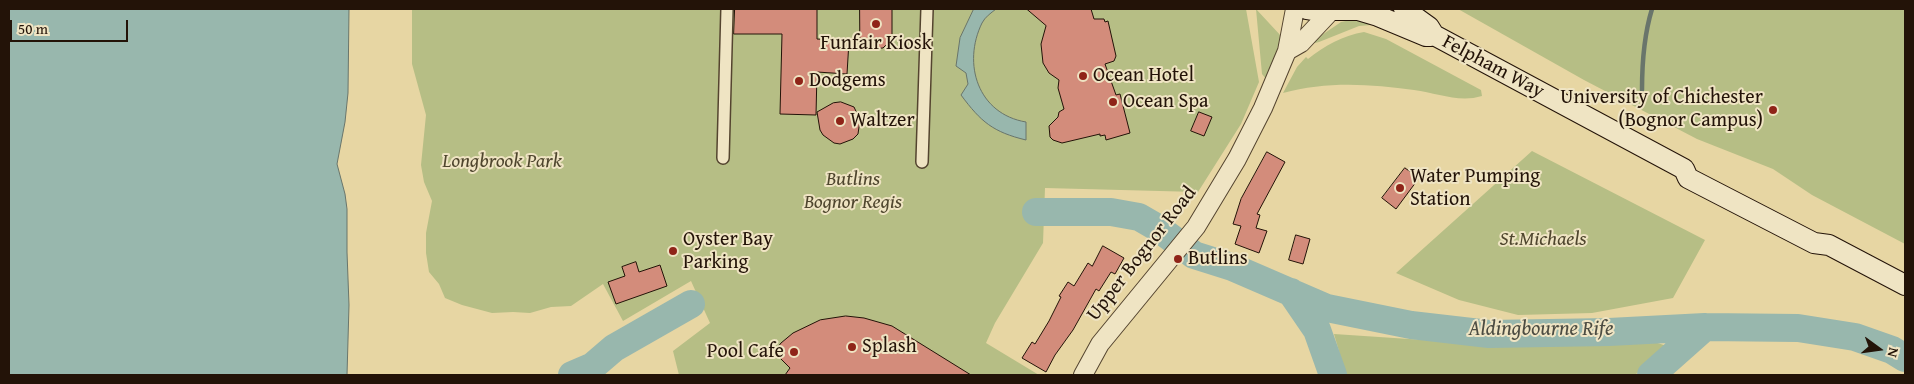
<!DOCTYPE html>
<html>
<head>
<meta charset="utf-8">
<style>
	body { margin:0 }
	#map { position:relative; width:1914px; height:384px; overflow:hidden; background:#e7d6a3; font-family:"Gentium Book Plus",serif }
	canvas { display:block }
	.frame { position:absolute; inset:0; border:10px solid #231308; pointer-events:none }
	.north { position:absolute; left:1854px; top:324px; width:50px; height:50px; -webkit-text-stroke:4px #efe4c3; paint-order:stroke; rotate:104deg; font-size:14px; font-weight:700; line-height:20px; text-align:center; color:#231308 }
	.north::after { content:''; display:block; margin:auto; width:18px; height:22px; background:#231308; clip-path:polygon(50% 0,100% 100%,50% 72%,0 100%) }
	.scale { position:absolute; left:10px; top:20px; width:118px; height:22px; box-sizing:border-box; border:2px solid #231308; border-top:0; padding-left:6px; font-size:15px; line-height:18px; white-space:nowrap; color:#231308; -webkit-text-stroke:4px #efe4c3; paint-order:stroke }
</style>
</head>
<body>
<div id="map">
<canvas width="1914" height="384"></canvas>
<div class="frame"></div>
<div class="north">N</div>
<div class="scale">50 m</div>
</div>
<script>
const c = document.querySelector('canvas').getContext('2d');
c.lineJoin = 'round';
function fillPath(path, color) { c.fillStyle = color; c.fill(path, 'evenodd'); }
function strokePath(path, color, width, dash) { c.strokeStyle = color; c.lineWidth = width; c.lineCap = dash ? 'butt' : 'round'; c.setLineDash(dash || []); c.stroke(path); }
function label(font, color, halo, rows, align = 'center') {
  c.font = font + ' "Gentium Book Plus",serif'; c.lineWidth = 4; c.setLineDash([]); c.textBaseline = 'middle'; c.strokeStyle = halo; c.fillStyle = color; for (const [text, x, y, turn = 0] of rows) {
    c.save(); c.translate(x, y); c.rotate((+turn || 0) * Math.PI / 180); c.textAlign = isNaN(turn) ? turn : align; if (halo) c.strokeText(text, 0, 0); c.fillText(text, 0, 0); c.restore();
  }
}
const green = new Path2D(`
	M412,9H1246L1259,82L1241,124L1198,192L1045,188L1043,243L995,323L986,343L1039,375H679L673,351L710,323L691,281L623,321L603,284L571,306L551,307L530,313L513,312L492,313L462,305L445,298L439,284L429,272L426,253V233L432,201L424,182L421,165L426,115L412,64Z
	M1256,9L1282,37L1266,79L1262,74Z
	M1458,9H1905V244L1812,195L1773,169L1697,139L1584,80Z
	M1355,19L1371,23V25L1359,26L1319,42L1315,43L1313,41L1341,22Z
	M1364,32L1386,39L1481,90L1482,96C1459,103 1437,93 1414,90C1371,84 1326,81 1283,93L1297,67L1306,57L1308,59C1324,46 1344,35 1364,32Z
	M1532,151L1705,240L1673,298L1592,313L1518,315L1459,300L1396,273Z
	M1334,334L1484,344L1604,343L1651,341L1667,346L1635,375H1346Z`);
const water = new Path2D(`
	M9,9H349L348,93L345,122L337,164L345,194L347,209V252L349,305L347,375H9Z
	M974,9H996C991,13 985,17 982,23C962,64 978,114 1026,122V140C993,132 981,122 961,95L968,84L966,73L956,66L960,38Z`);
const stream = new Path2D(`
	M1642,90C1642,62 1644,35 1652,9`);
const river = new Path2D(`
	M1036,212H1111L1139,217L1158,228L1194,255L1232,267L1327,308L1411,325L1489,334L1609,332L1705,327L1798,328L1855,337L1892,350L1905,358
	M1291,292L1317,330L1333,375
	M572,375L593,366L614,348L691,304
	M1651,375L1705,327`);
const building = new Path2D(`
	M735,9H817V39L849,41L847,74L817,72L816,115L780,114L782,34H734Z
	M860,9H892V39L883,48L866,49L860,39Z
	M1027,9H1091L1094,19H1104L1105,22L1108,21L1116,56L1114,61L1105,64L1116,95L1120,94L1130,133L1106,140L1105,135L1100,136V134L1062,143L1053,140L1050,137L1049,126L1058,117L1059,112L1064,109L1058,88L1059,80L1049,73L1043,63L1041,44L1046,26Z
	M841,102L854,107L860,120L858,134L853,139L840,144L834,143L823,135L820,130L817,112L833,103Z
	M1199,112L1212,117L1204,136L1191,131Z
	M1267,152L1285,162L1257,214L1260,215L1256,228L1267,231L1259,253L1235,244L1241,226L1233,224L1241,199Z
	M1405,168L1419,178L1396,209L1382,198Z
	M1296,235L1310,239L1303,264L1289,260Z
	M1103,246L1124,258L1115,274L1111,272L1099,291L1096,289L1073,330L1055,355L1046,372L1022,358L1032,342L1035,344L1049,321L1061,297L1059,296L1068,282L1074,286L1088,263L1092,266Z
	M636,262L639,272L660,265L667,286L616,304L608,282L625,276L622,267Z
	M846,316L864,318L892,326L971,375H785L790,368L774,352L781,343L793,333L820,320Z`);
const pedestrian = new Path2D(`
	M723,158L727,9
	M922,162L927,9`);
const tertiary = new Path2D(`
	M1287,51L1301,43L1331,11
	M1083,375L1100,344L1196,227L1237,159L1263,108L1287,51L1295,9`);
const secondary = new Path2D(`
	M1306,9L1324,12L1337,9
	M1404,9L1429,27L1434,35L1684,169L1688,178L1814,243L1829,245L1905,285
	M1335,10H1358L1378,16L1426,36H1431`);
const markers = [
	[876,24,5,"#8f2418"],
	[1083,76,5,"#8f2418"],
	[799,81,5,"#8f2418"],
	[1113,102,5,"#8f2418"],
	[1773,110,5,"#8f2418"],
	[840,121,5,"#8f2418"],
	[1400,188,5,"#8f2418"],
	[673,251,5,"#8f2418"],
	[1178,259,5,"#8f2418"],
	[852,347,5,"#8f2418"],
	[794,352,5,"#8f2418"]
];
const poiNames = [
	["Funfair Kiosk",876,44,"center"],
	["Ocean Hotel",1093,76],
	["Dodgems",809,81],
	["University of Chichester",1763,98,"right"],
	["(Bognor Campus)",1763,121,"right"],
	["Ocean Spa",1123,102],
	["Waltzer",850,121],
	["Water Pumping",1410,177],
	["Station",1410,200],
	["Oyster Bay",683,240],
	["Parking",683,263],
	["Butlins",1188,259],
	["Splash",862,347],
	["Pool Cafe",784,352,"right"]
];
const streetNames = [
	["Felpham Way",1493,67,28],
	["Upper Bognor Road",1142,254,-52]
];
const parkNames = [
	["Longbrook Park",502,162],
	["Butlins",853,180],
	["Bognor Regis",853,203],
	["St.Michaels",1543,240]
];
const waterNames = [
	["Aldingbourne Rife",1541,330]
];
fillPath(green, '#b6be85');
fillPath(water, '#98b7ad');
strokePath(water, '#69756b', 1);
strokePath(stream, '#69756b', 4.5);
strokePath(river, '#98b7ad', 28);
fillPath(building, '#d38c7b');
strokePath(building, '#231308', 1);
strokePath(pedestrian, '#54442f', 14);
strokePath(tertiary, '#54442f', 20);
strokePath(secondary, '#231308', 22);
strokePath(pedestrian, '#efe4c3', 11);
strokePath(tertiary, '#efe4c3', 18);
strokePath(secondary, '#efe4c3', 20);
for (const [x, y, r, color] of markers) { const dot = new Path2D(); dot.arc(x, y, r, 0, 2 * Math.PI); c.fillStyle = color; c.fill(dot); strokePath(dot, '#efe4c3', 2); }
label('20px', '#231308', '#efe4c3', poiNames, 'left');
label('20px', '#231308', '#efe4c3', streetNames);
label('italic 20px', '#4f462e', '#efe4c3', parkNames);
label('italic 21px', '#4c4c42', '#efe4c3', waterNames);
</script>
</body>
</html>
